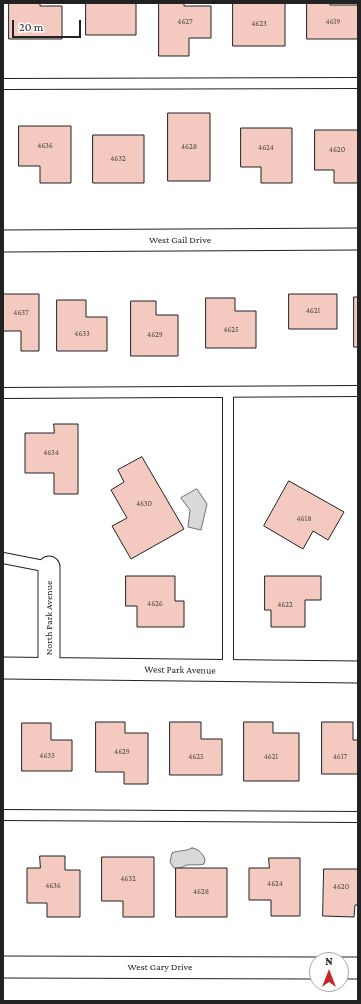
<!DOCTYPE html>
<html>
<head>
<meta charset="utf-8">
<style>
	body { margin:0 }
	#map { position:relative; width:361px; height:1004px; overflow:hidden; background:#fff; font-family:"Crimson Pro",serif }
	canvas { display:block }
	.frame { position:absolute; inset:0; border:4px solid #222; pointer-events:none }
	.north { position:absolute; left:309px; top:952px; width:40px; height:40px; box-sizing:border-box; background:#fff; border:1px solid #a7a7a7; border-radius:50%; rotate:0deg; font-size:11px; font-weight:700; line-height:16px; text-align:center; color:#222 }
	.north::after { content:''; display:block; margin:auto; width:14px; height:18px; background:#c62828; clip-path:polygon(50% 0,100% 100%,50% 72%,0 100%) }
	.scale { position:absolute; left:12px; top:20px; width:69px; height:18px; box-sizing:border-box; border:2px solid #222; border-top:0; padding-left:5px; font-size:12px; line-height:14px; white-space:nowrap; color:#222; -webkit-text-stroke:3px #fff; paint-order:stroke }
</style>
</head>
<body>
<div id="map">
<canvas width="361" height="1004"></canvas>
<div class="frame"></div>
<div class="north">N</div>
<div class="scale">20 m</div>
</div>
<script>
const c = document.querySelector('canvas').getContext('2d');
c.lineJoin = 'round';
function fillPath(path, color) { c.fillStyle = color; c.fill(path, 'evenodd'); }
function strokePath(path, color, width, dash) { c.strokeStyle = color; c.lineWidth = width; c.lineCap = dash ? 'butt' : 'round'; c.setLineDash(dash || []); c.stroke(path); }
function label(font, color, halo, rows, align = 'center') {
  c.font = font + ' "Crimson Pro",serif'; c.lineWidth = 3; c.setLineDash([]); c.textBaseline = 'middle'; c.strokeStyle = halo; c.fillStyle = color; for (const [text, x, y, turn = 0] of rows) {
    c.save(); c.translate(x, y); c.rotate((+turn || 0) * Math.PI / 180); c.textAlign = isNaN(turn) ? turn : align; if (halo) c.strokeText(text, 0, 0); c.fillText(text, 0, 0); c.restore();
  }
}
const water = new Path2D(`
	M197,489L207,504L201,530L188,527L190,510L181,498Z
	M192,848C197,848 204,854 205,860L204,864C198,866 193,864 187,865C182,867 180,869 174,868L170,862L172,853C178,850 185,852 192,848Z`);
const building = new Path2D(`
	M9,3H40V6H62V39H9Z
	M86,3H136V35H86Z
	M159,3H184V6H211V38H189V56H159Z
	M233,3H285V46H233Z
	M307,3H330V5H358V39H307Z
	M168,113H210V181H168Z
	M19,126H71V183H40V166H19Z
	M241,128H292V183H261V167H241Z
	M315,130H358V183H334V170H315Z
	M93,135H144V183H93Z
	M3,294H39V351H21V331H3Z
	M289,294H337V329H289Z
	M354,297H358V347H354Z
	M206,298H235V311H256V348H206Z
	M57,300H86V317H107V351H57Z
	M131,301H156V315H178V356H131Z
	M54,424H78V494H54V473H25V433H54Z
	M142,457L184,529L131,559L112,526L127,518L111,490L124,482L118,470Z
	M289,481L344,512L328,540L313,531L303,549L264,526Z
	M126,576H175V601H184V627H137V606H126Z
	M265,576H321V600H305V627H271V610H265Z
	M96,722H125V733H148V784H124V772H96Z
	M170,722H201V739H222V775H170Z
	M244,722H273V733H299V781H244Z
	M322,722H353V740H358V774H322Z
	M22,723H51V740H72V771H22Z
	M40,856H65V870H80V917H47V903H27V868H40Z
	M102,857H154V917H123V901H102Z
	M269,858H300V916H271V900H249V868H269Z
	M176,868H227V917H176Z
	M324,869H358V905H355L354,917L323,916Z`);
const lane = new Path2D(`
	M3,84L358,83
	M228,392V671
	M3,393L358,391
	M3,558L49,567
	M3,815L358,817`);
const street = new Path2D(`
	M3,241L358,239
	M49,567V668
	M3,668L358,672
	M3,967L317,968
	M341,968H358`);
const numberNames = [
	["4627",185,22],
	["4619",333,22],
	["4623",259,24],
	["4636",45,146],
	["4628",189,147],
	["4624",266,148],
	["4620",337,150],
	["4632",118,159],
	["4621",313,311],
	["4637",21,313],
	["4625",231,330],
	["4633",82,334],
	["4629",155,335],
	["4634",51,453],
	["4630",144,504],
	["4618",304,519],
	["4626",155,604],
	["4622",285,605],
	["4629",122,752],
	["4633",47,756],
	["4625",196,757],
	["4621",271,757],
	["4617",340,757],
	["4632",128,879],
	["4624",275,884],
	["4636",53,886],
	["4620",341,887],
	["4628",201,892]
];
const streetNames = [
	["West Gail Drive",180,240],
	["North Park Avenue",49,618,-90],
	["West Park Avenue",180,670,1],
	["West Gary Drive",160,967]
];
fillPath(water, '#d9d9d9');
strokePath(water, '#6f6f6f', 1);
fillPath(building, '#f3c9c0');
strokePath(building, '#222', 1);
strokePath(lane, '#222', 12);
strokePath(street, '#222', 23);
strokePath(lane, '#fff', 10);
strokePath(street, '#fff', 21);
label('8px', '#564c4a', null, numberNames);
label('10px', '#222', '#fff', streetNames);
</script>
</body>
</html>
